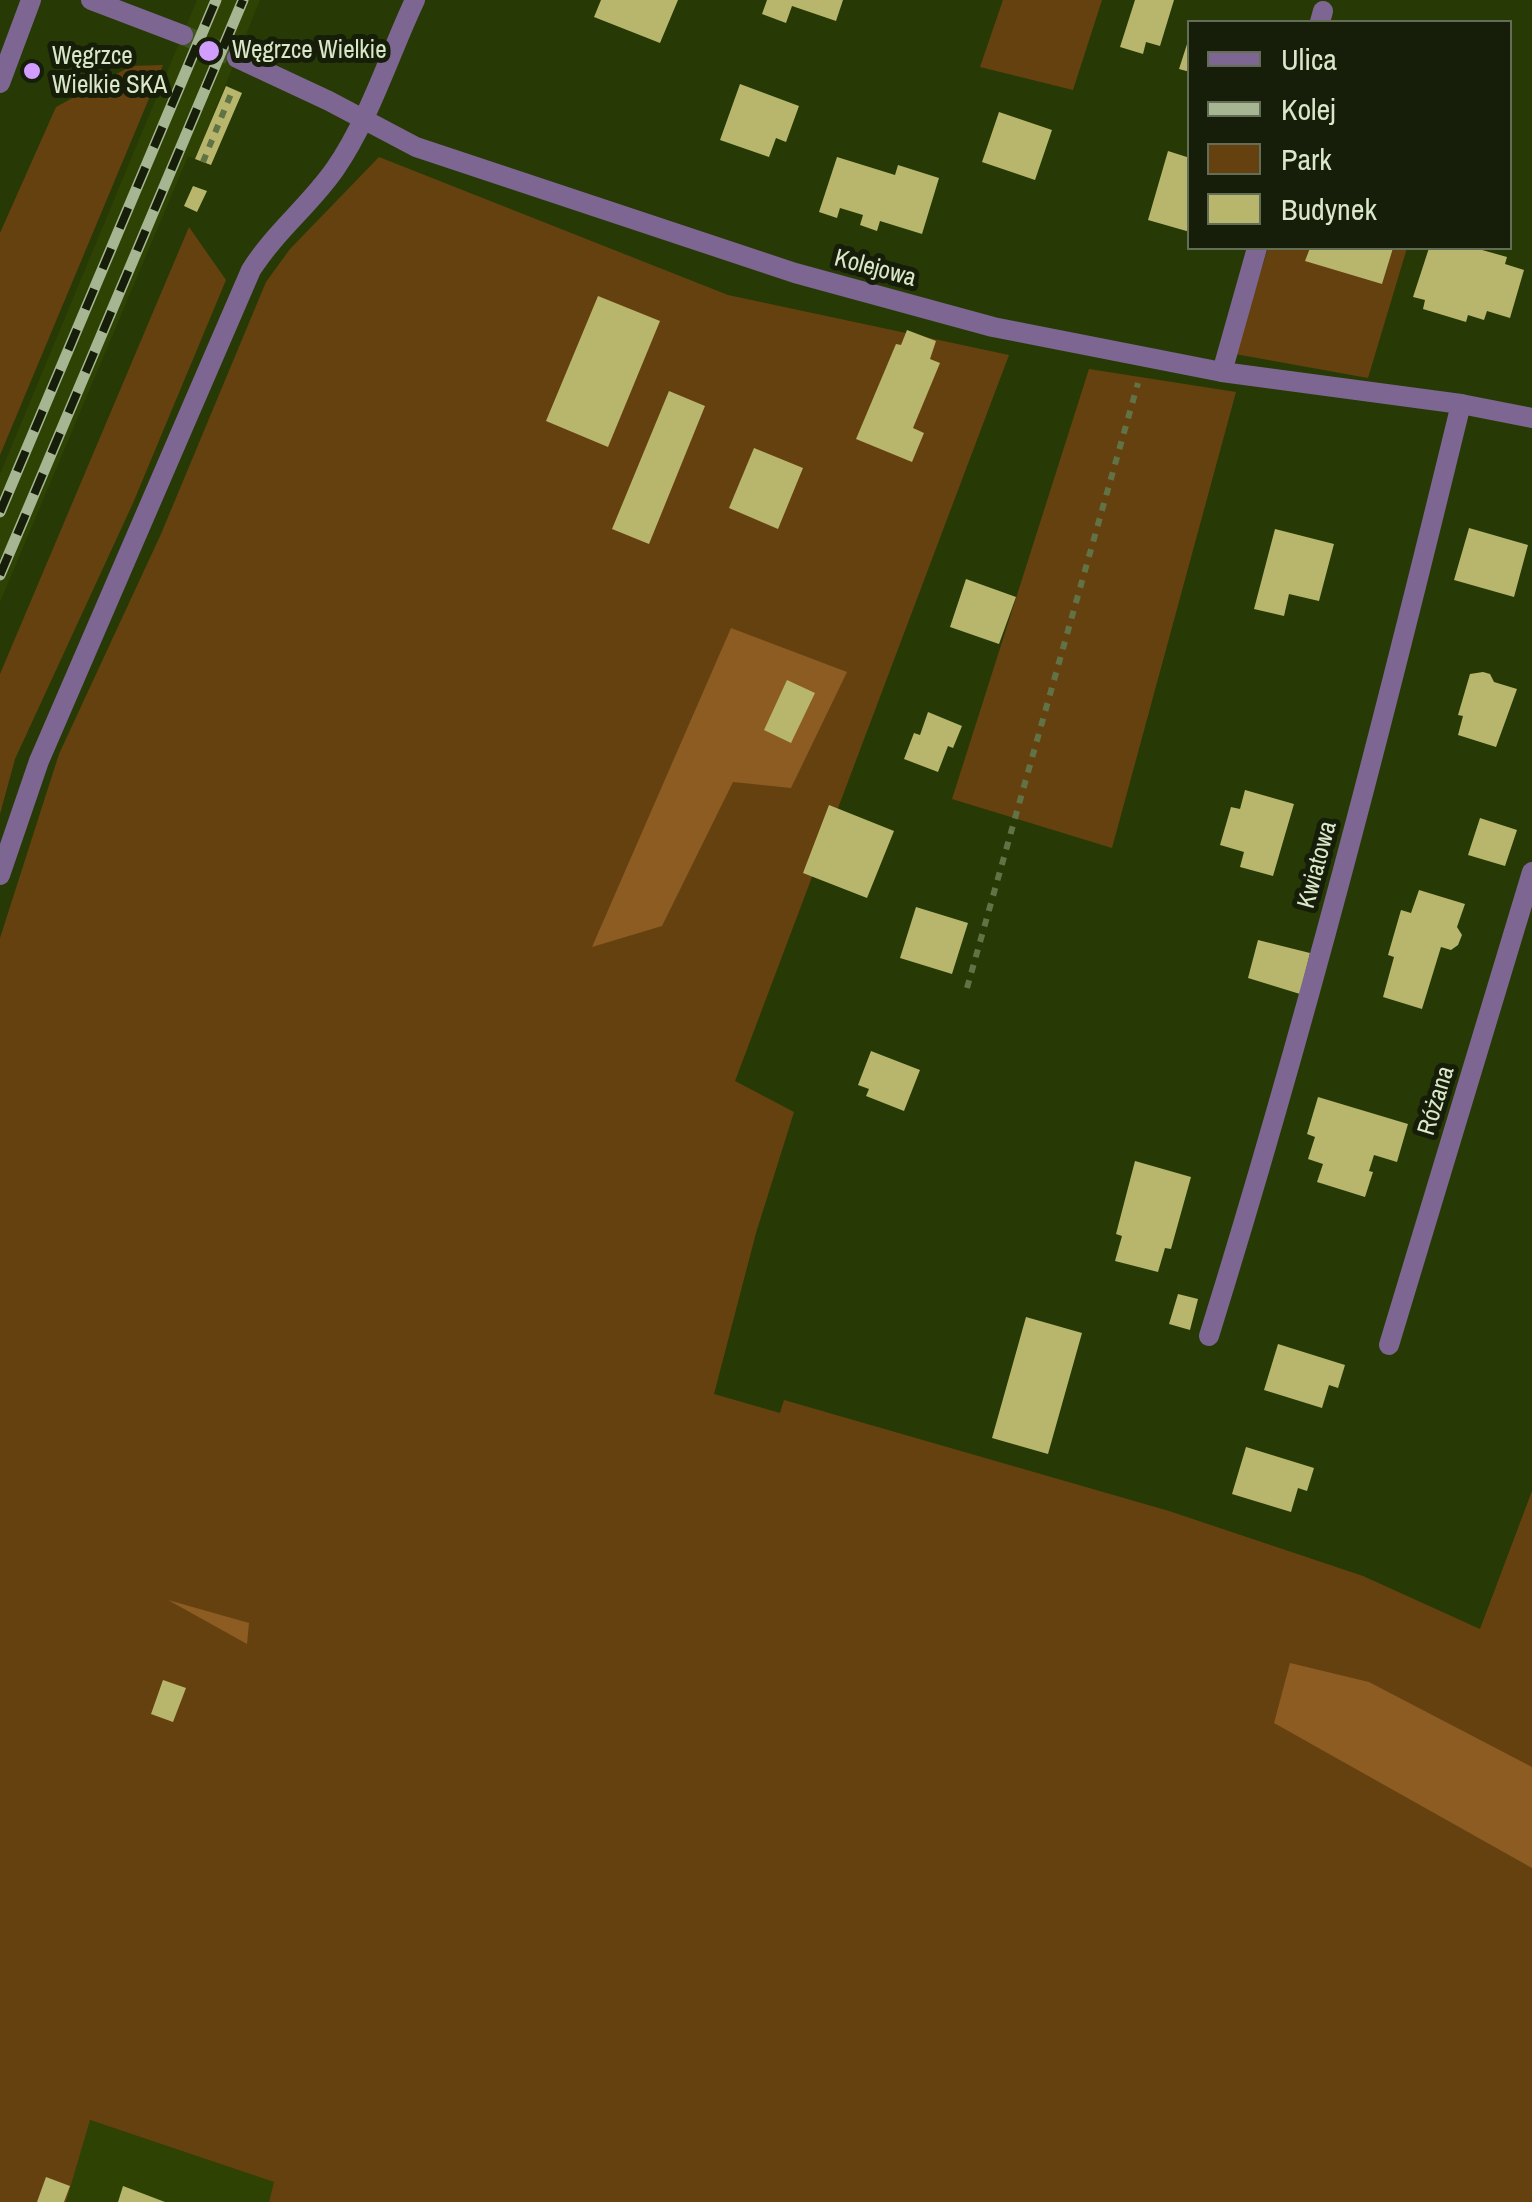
<!DOCTYPE html>
<html>
<head>
<meta charset="utf-8">
<style>
	body { margin:0 }
	#map { position:relative; width:1532px; height:2202px; overflow:hidden; background:#273a05; font-family:"Archivo Narrow",sans-serif }
	canvas { display:block }
	.legend { position:absolute; left:1187px; top:20px; width:325px; height:230px; box-sizing:border-box; background:#161e09; border:2px solid #646e57; margin:0; padding:12px 18px; list-style:none; font-size:30px; color:#dae7cb }
	.legend li { display:flex; align-items:center; gap:20px; height:50px }
	.legend b { width:50px; border:2px solid #646e57 }
</style>
</head>
<body>
<div id="map">
<canvas width="1532" height="2202"></canvas>
<ul class="legend">
<li><b style="height:12px;background:#7d6691"></b>Ulica</li>
<li><b style="height:12px;background:#a6b592"></b>Kolej</li>
<li><b style="height:28px;background:#664110"></b>Park</li>
<li><b style="height:28px;background:#b7b66c"></b>Budynek</li>
</ul>
</div>
<script>
const c = document.querySelector('canvas').getContext('2d');
c.lineJoin = 'round';
function fillPath(path, color) { c.fillStyle = color; c.fill(path, 'evenodd'); }
function strokePath(path, color, width, dash) { c.strokeStyle = color; c.lineWidth = width; c.lineCap = dash ? 'butt' : 'round'; c.setLineDash(dash || []); c.stroke(path); }
function label(font, color, halo, rows, align = 'center') {
  c.font = font + ' "Archivo Narrow",sans-serif'; c.lineWidth = 10; c.setLineDash([]); c.textBaseline = 'middle'; c.strokeStyle = halo; c.fillStyle = color; for (const [text, x, y, turn = 0] of rows) {
    c.save(); c.translate(x, y); c.rotate((+turn || 0) * Math.PI / 180); c.textAlign = isNaN(turn) ? turn : align; if (halo) c.strokeText(text, 0, 0); c.fillText(text, 0, 0); c.restore();
  }
}
const built = new Path2D(`
	M197,0H260L195,159L188,156L0,602V474Z
	M89,2120L275,2182L269,2202H66Z`);
const green = new Path2D(`
	M1003,0H1102L1073,90L980,67Z
	M163,65L0,455V233L56,107L131,66Z
	M379,157L728,295L1009,355L735,1081L794,1112L756,1233L714,1394L780,1413L784,1400L1169,1511L1363,1576L1480,1629L1532,1491V2202H269L274,2182L90,2120L66,2202H0V938L59,754L161,534L266,282L290,249Z
	M189,227L226,280L133,503L15,759L0,814V674Z
	M1268,248H1407L1368,378L1235,354Z
	M1089,369L1236,392L1112,848L952,799Z`);
const forest = new Path2D(`
	M731,628L847,672L791,788L733,782L662,926L592,947Z
	M168,1600L249,1623L247,1644Z
	M1290,1663L1369,1682L1532,1767V1868L1274,1723Z`);
const building = new Path2D(`
	M601,0H678L660,43L594,17Z
	M767,0H843L836,21L792,6L786,23L762,14Z
	M1135,0H1174L1160,46L1146,42L1143,54L1120,47Z
	M1189,38H1190V72L1179,69Z
	M740,84L799,106L786,142L776,138L769,157L720,140Z
	M226,86L242,93L211,165L195,159Z
	M999,112L1052,130L1035,180L982,162Z
	M1168,151L1190,158V232L1148,220Z
	M837,157L895,175L898,165L939,178L922,234L880,221L877,231L860,225L863,215L840,208L837,218L819,212Z
	M193,186L207,191L197,212L184,206Z
	M1310,248H1393L1382,284L1305,261Z
	M1429,248H1475L1507,257L1505,264L1524,270L1510,318L1487,311L1484,320L1468,315L1466,322L1423,309L1425,300L1413,297Z
	M598,296L660,321L608,447L546,421Z
	M907,330L936,341L930,359L940,363L913,428L924,433L912,462L856,439L896,344L901,345Z
	M669,391L705,406L649,544L612,529Z
	M754,448L803,468L778,529L729,508Z
	M1469,528L1528,545L1514,597L1454,580Z
	M1275,529L1334,544L1319,601L1289,594L1284,616L1254,609Z
	M966,579L1016,597L999,644L950,627Z
	M1483,672L1490,674L1494,682L1517,689L1496,747L1458,735L1463,716L1458,715L1470,674Z
	M787,680L815,693L791,743L764,730Z
	M928,712L962,726L953,748L948,746L938,772L904,759L914,733L920,735Z
	M1245,790L1294,804L1273,876L1240,867L1244,852L1220,845L1231,807L1240,809Z
	M829,805L894,831L867,898L803,873Z
	M1480,818L1517,830L1505,866L1468,855Z
	M1419,890L1465,904L1457,927L1462,935L1458,945L1451,950L1441,947L1422,1009L1383,997L1394,957L1388,955L1401,910L1411,913Z
	M916,907L968,923L952,974L900,958Z
	M1258,940L1310,953L1300,994L1248,978Z
	M871,1051L920,1070L904,1111L866,1096L869,1089L858,1085Z
	M1318,1097L1408,1124L1397,1162L1374,1155L1369,1171L1373,1172L1365,1197L1317,1182L1323,1164L1308,1159L1315,1137L1307,1134Z
	M1135,1161L1191,1177L1171,1249L1165,1248L1158,1272L1115,1261L1122,1236L1116,1234Z
	M1178,1294L1198,1299L1190,1330L1169,1324Z
	M1026,1317L1082,1333L1048,1454L992,1438Z
	M1278,1344L1345,1365L1338,1388L1329,1385L1322,1408L1264,1390Z
	M1246,1447L1314,1468L1307,1491L1298,1488L1291,1512L1232,1494Z
	M163,1680L186,1688L173,1722L151,1714Z
	M46,2177L70,2186L64,2202H37Z
	M123,2186L165,2202H118Z`);
const streetTunnel = new Path2D(`
	M183,35L237,58`);
const path = new Path2D(`
	M203,162L233,89
	M967,988L1138,383`);
const lane = new Path2D(`
	M1320,22L1323,11
	M0,83L31,0
	M1222,372L1257,248
	M0,875L39,761L251,270C275,232 310,205 335,169C370,118 389,55 415,0
	M1209,1336C1305,1028 1385,716 1461,404
	M1389,1345L1532,872`);
const street = new Path2D(`
	M91,0L183,35
	M237,58L329,101L416,147L795,273L993,327L1222,372L1461,404L1532,418`);
const rail = new Path2D(`
	M0,512L216,0
	M0,575L243,0`);
const markers = [
	[209,51,12,"#d19dfe"],
	[32,71,10,"#d19dfe"]
];
const poiNames = [
	["Węgrzce Wielkie",232,51],
	["Węgrzce",52,57],
	["Wielkie SKA",52,86]
];
const streetNames = [
	["Kolejowa",875,269,15],
	["Kwiatowa",1318,865,-75],
	["Różana",1437,1101,-73]
];
fillPath(built, '#2d4203');
fillPath(green, '#664110');
fillPath(forest, '#8c5c22');
fillPath(building, '#b7b66c');
strokePath(streetTunnel, '#425423', 20, [20, 10]);
strokePath(path, '#617245', 6, [8, 8]);
strokePath(lane, '#7d6691', 20);
strokePath(street, '#7d6691', 20);
strokePath(rail, '#a6b592', 11);
strokePath(rail, '#161e09', 8, [22]);
for (const [x, y, r, color] of markers) { const dot = new Path2D(); dot.arc(x, y, r, 0, 2 * Math.PI); c.fillStyle = color; c.fill(dot); strokePath(dot, '#161e09', 4); }
label('25px', '#dae7cb', '#161e09', poiNames, 'left');
label('25px', '#dae7cb', '#161e09', streetNames);
</script>
</body>
</html>
